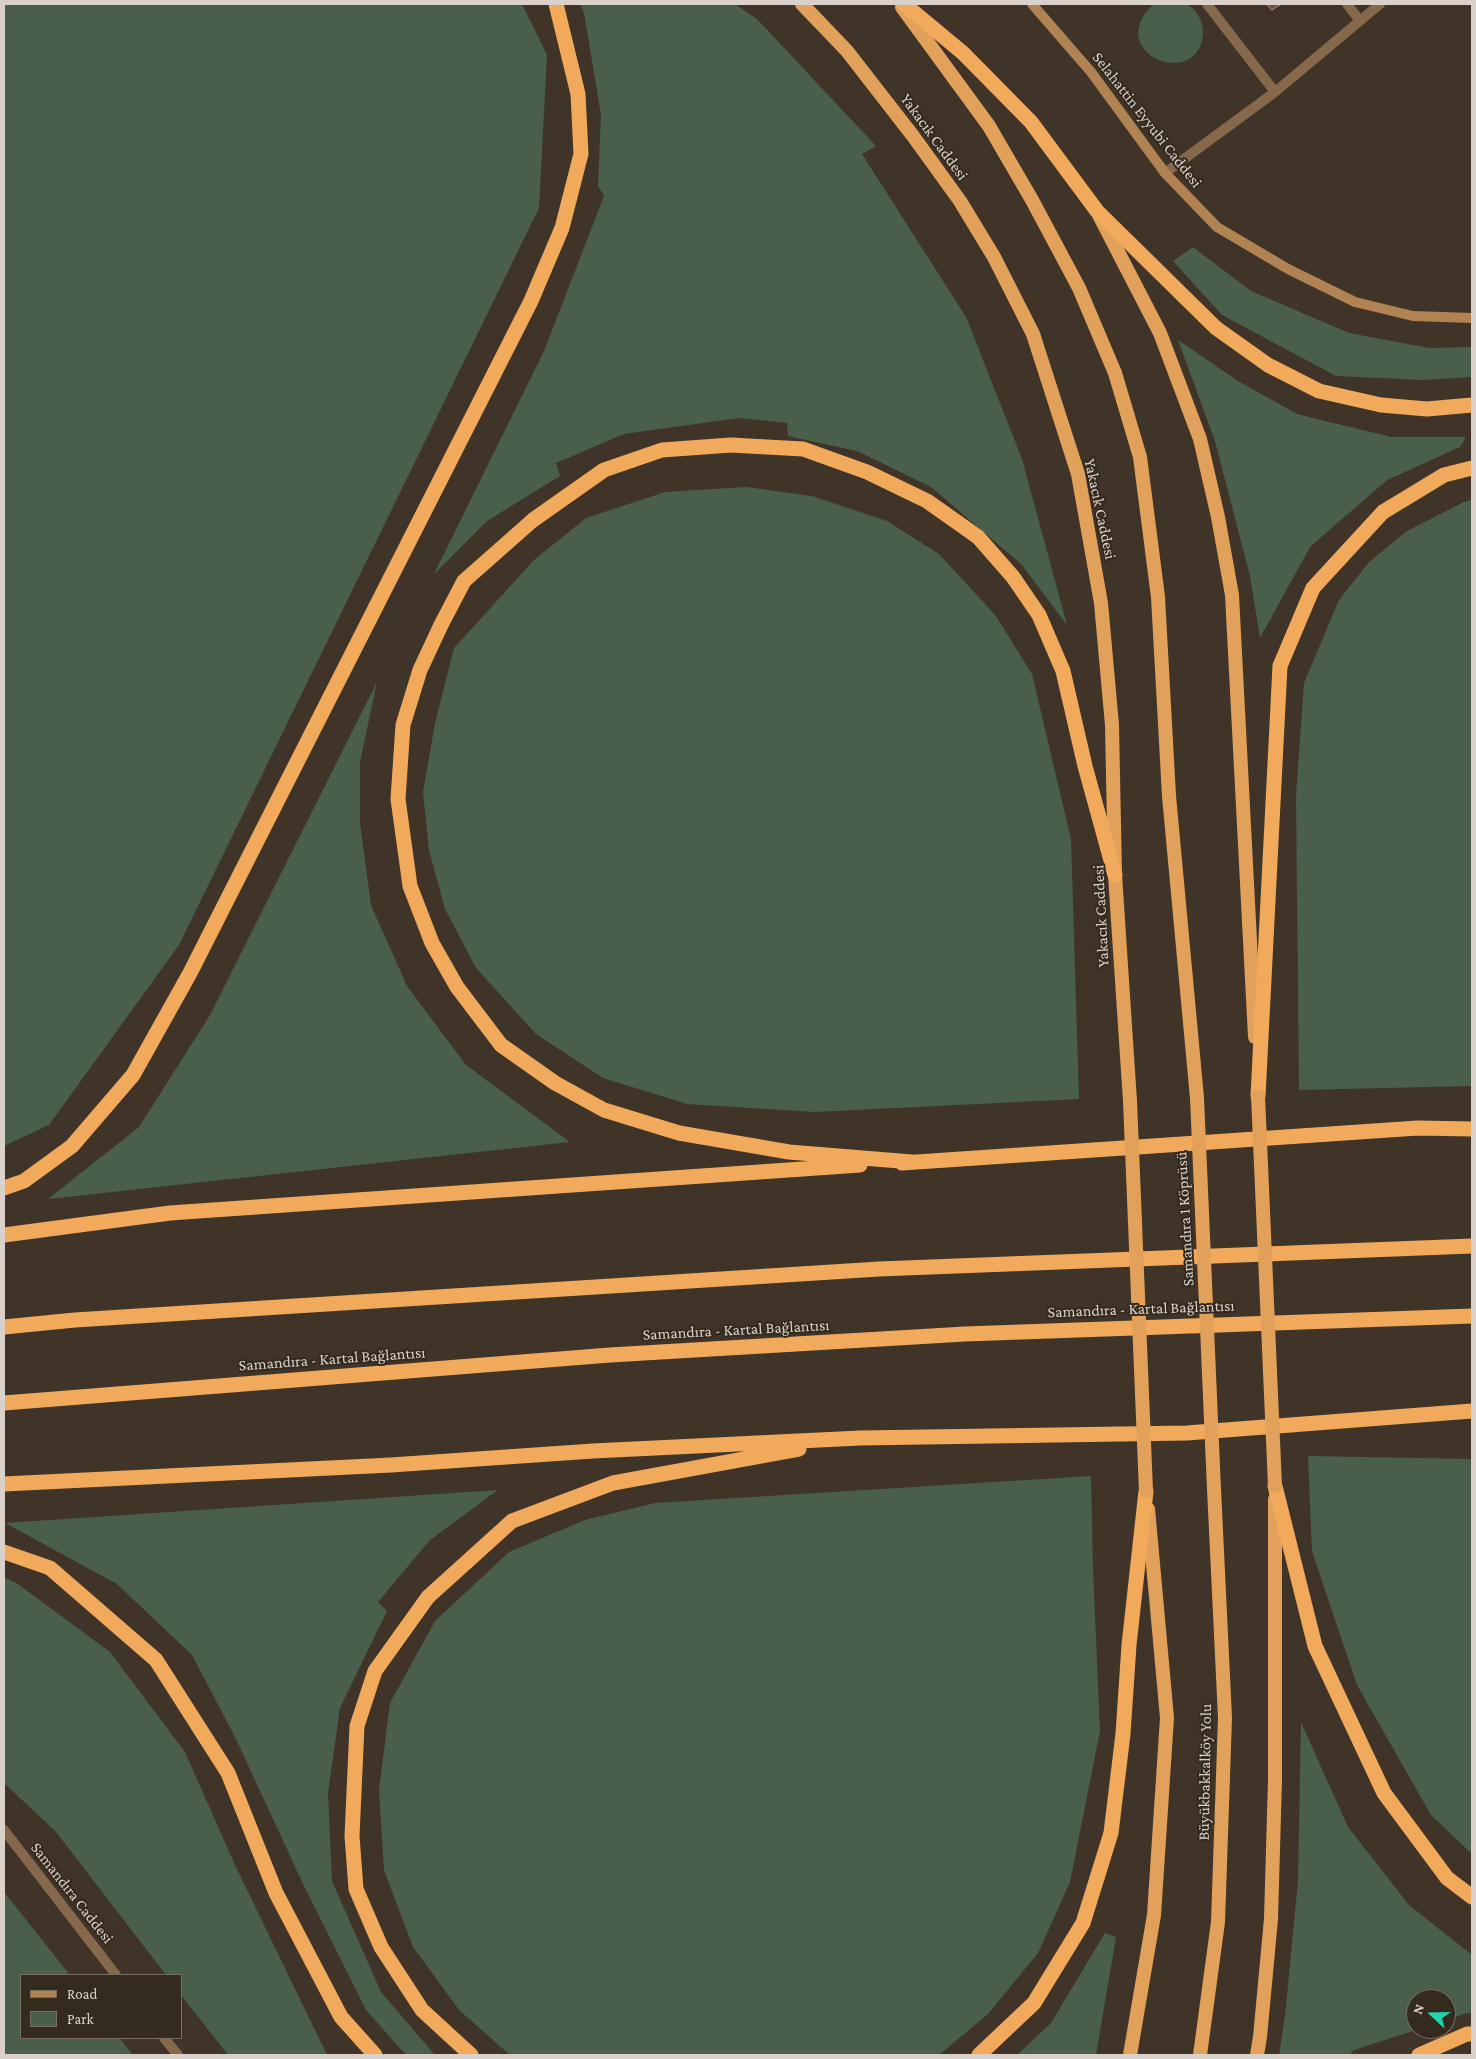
<!DOCTYPE html>
<html>
<head>
<meta charset="utf-8">
<style>
	body { margin:0 }
	#map { position:relative; width:1476px; height:2059px; overflow:hidden; background:#403428; font-family:"Crimson Pro",serif }
	canvas { display:block }
	.frame { position:absolute; inset:0; border:5px solid #d9d1ca; pointer-events:none }
	.legend { position:absolute; left:20px; top:1974px; width:162px; height:65px; box-sizing:border-box; background:#352a1e; border:1px solid #776d63; margin:0; padding:6px 9px; list-style:none; font-size:15px; color:#d9d1ca }
	.legend li { display:flex; align-items:center; gap:10px; height:25px }
	.legend b { width:25px; border:1px solid #776d63 }
	.north { position:absolute; left:1406px; top:1989px; width:50px; height:50px; box-sizing:border-box; background:#352a1e; border:1px solid #776d63; border-radius:50%; rotate:291deg; font-size:14px; font-weight:700; line-height:20px; text-align:center; color:#d9d1ca }
	.north::after { content:''; display:block; margin:auto; width:18px; height:22px; background:#22d5af; clip-path:polygon(50% 0,100% 100%,50% 72%,0 100%) }
</style>
</head>
<body>
<div id="map">
<canvas width="1476" height="2059"></canvas>
<div class="frame"></div>
<ul class="legend">
<li><b style="height:6px;background:#b18353"></b>Road</li>
<li><b style="height:14px;background:#495e4b"></b>Park</li>
</ul>
<div class="north">N</div>
</div>
<script>
const c = document.querySelector('canvas').getContext('2d');
c.lineJoin = 'round';
function fillPath(path, color) { c.fillStyle = color; c.fill(path, 'evenodd'); }
function strokePath(path, color, width, dash) { c.strokeStyle = color; c.lineWidth = width; c.lineCap = dash ? 'butt' : 'round'; c.setLineDash(dash || []); c.stroke(path); }
function label(font, color, halo, rows, align = 'center') {
  c.font = font + ' "Crimson Pro",serif'; c.lineWidth = 4; c.setLineDash([]); c.textBaseline = 'middle'; c.strokeStyle = halo; c.fillStyle = color; for (const [text, x, y, turn = 0] of rows) {
    c.save(); c.translate(x, y); c.rotate((+turn || 0) * Math.PI / 180); c.textAlign = isNaN(turn) ? turn : align; if (halo) c.strokeText(text, 0, 0); c.fillText(text, 0, 0); c.restore();
  }
}
const green = new Path2D(`
	M4,4H522L547,55L539,208L179,945L49,1125L4,1146Z
	M580,4H735L757,19L876,146L862,154L966,317L1022,459L1067,625L1021,564L931,487L857,451L788,436L787,423L739,418L624,434L556,463L560,476L487,521L434,574L544,351L604,196L598,186L601,115L584,13Z
	M1154,4H1187C1197,10 1203,21 1203,33C1199,93 1101,52 1154,4Z
	M1193,247L1251,291L1349,333L1429,348L1472,347V377L1422,380L1336,376L1222,315L1173,261Z
	M1178,340L1238,381L1297,414L1391,437H1466L1460,447L1387,480L1310,547L1260,638L1250,576L1215,441Z
	M746,487L812,496L887,521L939,554L996,616L1032,674L1071,839L1079,1099L815,1112L687,1104L603,1078L536,1034L476,968L445,909L429,850L423,792L435,723L454,648L534,560L586,518L665,492Z
	M1472,500V1086L1299,1090L1296,795L1304,683L1339,600L1369,562L1407,531L1464,502Z
	M377,682L360,762V823L371,905L407,986L466,1065L570,1142L48,1199L139,1127L210,1015Z
	M1308,1456L1472,1459V1854L1431,1815L1357,1685L1312,1551Z
	M1091,1476L1093,1568L1100,1731L1070,1882L1038,1953L988,2014L939,2055H510L459,2010L413,1947L384,1870L379,1790L390,1703L435,1621L509,1552L585,1520L655,1503Z
	M498,1490L430,1540L378,1602L387,1611L340,1708L328,1793L332,1881L381,1992L435,2055H406L366,2010L304,1886L235,1737L192,1655L117,1584L5,1523Z
	M4,1577L18,1584L110,1652L185,1752L235,1865L327,2055H228L181,1995V1975H166L56,1832L4,1783Z
	M1301,1722L1348,1827L1409,1905L1472,1955V2013H1467L1446,2020V1999H1416V2029H1419L1354,2050L1349,2055H1279L1285,2016L1298,1881Z
	M4,1892L70,1975H21V2038H119L133,2055H4Z
	M1105,1933L1116,1937L1096,2055H1017L1051,2023Z`);
const building = new Path2D(`
	M1267,4H1281L1272,10Z`);
const service = new Path2D(`
	M1347,4L1360,21
	M1275,92L1380,4
	M1165,173L1275,92L1207,4`);
const tertiary = new Path2D(`
	M4,1830L116,1975
	M164,2038L178,2055`);
const secondary = new Path2D(`
	M1032,4L1091,72L1165,173L1217,227L1288,269L1355,302L1413,316L1472,318`);
const trunk = new Path2D(`
	M802,4L847,51L913,136L960,201L994,257L1033,334L1078,474L1101,603L1112,725L1115,875L1130,1101
	M902,7L989,126L1032,200L1079,288L1115,373L1140,457L1158,597L1169,796L1197,1098
	M1099,215L1160,333L1200,439L1218,517L1232,595L1255,1037
	M1130,2055L1154,1915L1167,1718L1148,1509
	M1200,2055L1218,1922L1225,1718L1214,1489
	M1257,2055L1260,2037L1271,1919L1275,1779V1499`);
const motorway = new Path2D(`
	M904,4L963,53L1031,122L1097,211L1216,328L1268,365L1319,391L1381,405L1427,409L1472,405
	M1258,1096L1280,666L1313,588L1383,512L1444,475L1472,468
	M912,1162L789,1152L679,1133L604,1110L555,1083L501,1045L457,987L432,943L410,886L398,799L403,725L420,670L441,625L464,581L533,520L604,470L662,450L731,445L803,449L867,472L927,501L978,537L1013,577L1039,615L1063,671L1085,766L1115,875
	M902,1163L1418,1128L1472,1129
	M4,1188L24,1181L72,1146L133,1075L190,973L531,301L562,228L581,154L578,94L556,4
	M4,1235L170,1213L860,1165
	M4,1327L75,1320L879,1269L1472,1246
	M4,1403L610,1355L965,1334L1472,1316
	M4,1484L391,1465L593,1451L860,1438L1187,1433L1472,1411
	M1275,1486L1315,1646L1384,1793L1447,1878L1472,1897
	M4,1552L50,1568L156,1660L228,1773L276,1893L341,2017L375,2055
	M471,2055L422,2010L381,1947L356,1889L352,1836L357,1726L375,1671L428,1597L512,1521L613,1483L799,1449
	M979,2055L1034,2003L1083,1923L1111,1833L1123,1734L1129,1645L1146,1491
	M1419,2055L1467,2034H1472`);
const trunkBridge = new Path2D(`
	M1258,1096L1275,1486
	M1197,1098L1214,1489
	M1130,1101L1146,1491`);
const streetNames = [
	["Selahattin Eyyubi Caddesi",1147,120,52],
	["Yakacık Caddesi",934,137,54],
	["Yakacık Caddesi",1100,509,78],
	["Yakacık Caddesi",1101,916,-93],
	["Samandıra 1 Köprüsü",1185,1219,-93],
	["Samandıra - Kartal Bağlantısı",1141,1309,-2],
	["Samandıra - Kartal Bağlantısı",736,1330,-3],
	["Samandıra - Kartal Bağlantısı",332,1359,-4],
	["Büyükbakkalköy Yolu",1205,1772,-89],
	["Samandıra Caddesi",72,1893,52]
];
fillPath(green, '#495e4b');
fillPath(building, '#7a4c3f');
strokePath(building, '#ab9690', 1);
strokePath(service, '#86684b', 10);
strokePath(tertiary, '#86684b', 10);
strokePath(secondary, '#b18353', 10);
strokePath(trunk, '#e2a15a', 14);
strokePath(motorway, '#f1aa5c', 15);
strokePath(trunkBridge, '#e2a15a', 14);
label('16px', '#d9d1ca', '#352a1e', streetNames);
</script>
</body>
</html>
